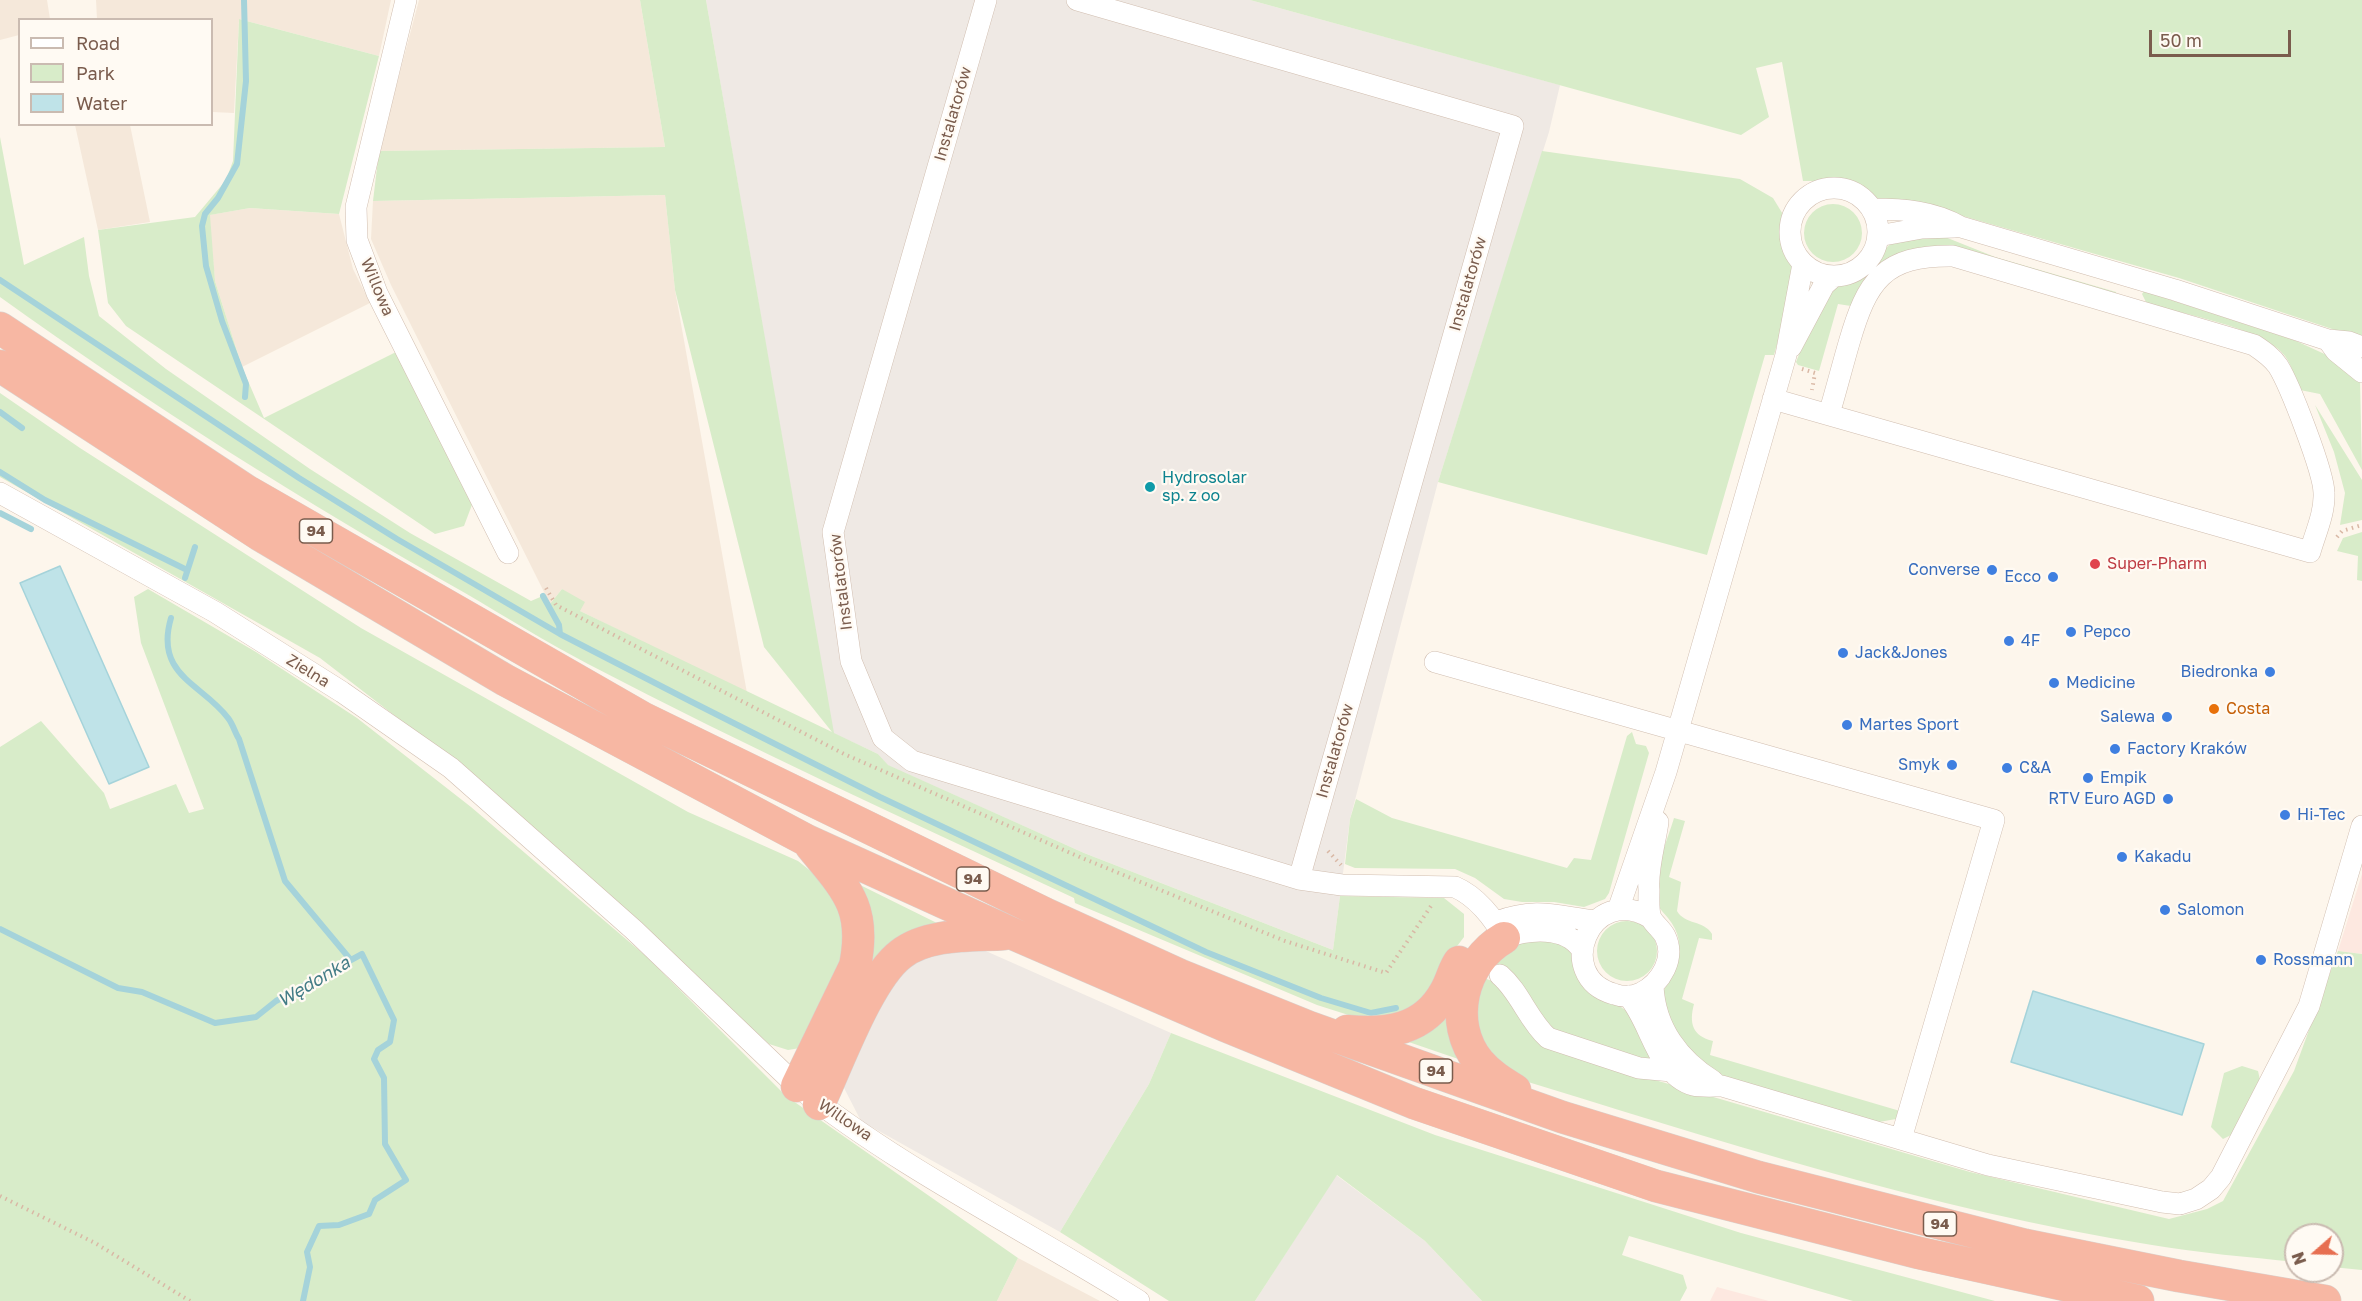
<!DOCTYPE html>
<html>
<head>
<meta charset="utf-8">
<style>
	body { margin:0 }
	#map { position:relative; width:2362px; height:1301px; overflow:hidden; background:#fdf6ec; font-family:"Golos Text",sans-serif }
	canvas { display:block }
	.legend { position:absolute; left:18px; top:18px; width:195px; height:108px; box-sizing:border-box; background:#fffaf3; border:2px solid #cabbb1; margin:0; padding:8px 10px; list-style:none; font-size:18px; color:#7a5c4d }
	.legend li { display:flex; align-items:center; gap:12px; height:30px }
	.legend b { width:30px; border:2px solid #cabbb1 }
	.north { position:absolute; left:2284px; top:1223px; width:60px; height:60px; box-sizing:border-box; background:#fffaf3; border:2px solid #cabbb1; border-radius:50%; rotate:250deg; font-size:16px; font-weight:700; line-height:24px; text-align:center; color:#7a5c4d }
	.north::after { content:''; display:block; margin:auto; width:21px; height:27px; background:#e76f51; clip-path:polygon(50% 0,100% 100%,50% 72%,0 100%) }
	.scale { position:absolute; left:2149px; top:30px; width:142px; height:27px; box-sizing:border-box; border:3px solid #7a5c4d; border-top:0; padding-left:8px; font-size:18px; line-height:21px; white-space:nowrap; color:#7a5c4d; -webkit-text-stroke:4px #fffaf3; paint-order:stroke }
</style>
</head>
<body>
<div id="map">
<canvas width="2362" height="1301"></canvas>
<ul class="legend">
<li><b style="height:8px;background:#fff"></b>Road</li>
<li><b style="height:16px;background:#d8ecc9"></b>Park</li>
<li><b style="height:16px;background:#bfe3e8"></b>Water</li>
</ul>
<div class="north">N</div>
<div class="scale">50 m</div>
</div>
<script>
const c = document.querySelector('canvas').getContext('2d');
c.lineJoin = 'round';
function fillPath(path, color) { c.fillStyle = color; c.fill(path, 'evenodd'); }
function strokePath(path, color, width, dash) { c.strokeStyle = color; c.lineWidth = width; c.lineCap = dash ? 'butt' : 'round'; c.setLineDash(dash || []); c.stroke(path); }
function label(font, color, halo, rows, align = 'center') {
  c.font = font + ' "Golos Text",sans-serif'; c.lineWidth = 4.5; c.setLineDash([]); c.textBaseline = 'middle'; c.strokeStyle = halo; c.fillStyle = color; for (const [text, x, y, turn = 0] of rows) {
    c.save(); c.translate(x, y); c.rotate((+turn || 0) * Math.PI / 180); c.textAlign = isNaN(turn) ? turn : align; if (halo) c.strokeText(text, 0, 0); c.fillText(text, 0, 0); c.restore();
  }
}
const residential = new Path2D(`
	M0,0H47L50,19L20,20L19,35L0,40Z
	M96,0H391L379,56L239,19L234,113L212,112V20L97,19Z
	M419,0H640L665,147L379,151Z
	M75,125H130L150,222L98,230Z
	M665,195L675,290L747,693L580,611L562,589L550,604L391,285L371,239L373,201Z
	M250,208L339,214L353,269L370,303L242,367L215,281L209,215Z
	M1018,1258L1100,1301H997Z`);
const commercial = new Path2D(`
	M2362,874V954L2338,951Z
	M1717,1287L1769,1301H1710Z`);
const industrial = new Path2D(`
	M706,0H1250L1560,85L1549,132L1438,482L1350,819L1333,950L1084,853L887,765L878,754L833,733Z
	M942,946L979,948L1171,1033L1149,1084L1060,1232L861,1121L842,1084L850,1055L905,960Z
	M1336,1175L1425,1241L1482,1301H1255Z`);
const green = new Path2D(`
	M640,0H706L834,733L878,754L888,765L1084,853L1333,950L1340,896L1444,898L1464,914V937L1448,958L1437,984L1406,1014L1361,1019L1317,1005L1075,903L1074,898C911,822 747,747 588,664C546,642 506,617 465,593C305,503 149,404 0,297V137L24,265L84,237L89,276L99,316L166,369L310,469L410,533L531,601L545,595L550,604L562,589L585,602L580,611L832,732L764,647L675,290L665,195L373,201L379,151L665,147Z
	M1250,0H2362V339L2179,278L1952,213L1883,204L1855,185L1844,181H1803L1782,62L1756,68L1769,117L1741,135Z
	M239,19L379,56L339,214L250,208L210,215L215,281L242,367L264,418L398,351L473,502L464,526L435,534L126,326L108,303L98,230L195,217L226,180L233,161Z
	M1542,151L1740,179L1773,198L1784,216L1783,243L1793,269V287L1774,355H1765L1707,555L1438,482Z
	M1804 233a29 29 0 1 1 58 0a29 29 0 1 1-58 0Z
	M1945,237L1995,257L2116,292L2117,295L1936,247L1851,306L1838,304L1819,371L1798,365L1796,362L1821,300L1837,286L1857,280L1869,271L1886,248L1895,240Z
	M2144,291L2294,340L2331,357L2360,381L2362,470L2320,394L2300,390C2295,378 2292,366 2285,356C2266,329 2180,313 2147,304L2142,294Z
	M0,393L80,448L361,628L688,812L798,861L831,887L851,931L836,992L800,1048L788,1050L769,1044L478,780L320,658L0,477Z
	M2315,405L2362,480V520L2340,525L2345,493L2334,452Z
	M2362,532V581L2357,580L2358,556L2337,551L2343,538Z
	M148,589L256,652L357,718L471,807L647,957L786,1096L1018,1258L997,1301H0V747L41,721L104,793L110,809L176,784L189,813L204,809L141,643L134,597Z
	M1632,732L1636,744L1646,746L1649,753L1609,893L1605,899L1584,907L1554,902H1522L1504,899L1475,878L1455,869L1355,868L1345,864L1350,819L1356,799L1392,818L1567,868L1574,858L1591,860L1627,736Z
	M1674,818L1685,821L1669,877L1681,882L1677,911C1685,925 1704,920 1712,934V940L1699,938L1682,999L1694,1004C1689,1023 1692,1036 1713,1041L1710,1055L1900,1111L1896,1119L1879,1122L1706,1071L1677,1041L1662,995C1673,968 1691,947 1668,918C1662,911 1655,904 1654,894C1653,874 1668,838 1674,818Z
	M850,880L949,929L928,933L861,971Z
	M1597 951a30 30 0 1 1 60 0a30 30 0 1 1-60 0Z
	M1542,938L1568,946L1615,1003L1634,1016L1650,1057L1645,1063L1557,1035L1498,966L1496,955L1511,945Z
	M2338,951L2362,954V1270L2332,1267V1235H2296V1262C2248,1257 2199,1253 2152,1245C1930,1210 1715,1139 1502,1074L1477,1045L1474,985L1484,978L1500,984L1540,1043L1638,1075L1970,1172L2169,1219L2207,1209L2223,1201L2294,1071Z
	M1452,1002L1467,1062L1397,1038Z
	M1171,1033L1435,1135L1741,1233L1995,1301H1853L1629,1236L1622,1255L1683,1275L1687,1288L1680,1301H1482L1425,1241L1337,1175L1255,1301H1169L1060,1232L1149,1084Z
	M2242,1066L2258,1071L2260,1080L2233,1134L2223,1139L2211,1127L2224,1073Z`);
const water = new Path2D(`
	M60,566L149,767L109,784L20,583Z
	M2033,991L2204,1044L2182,1115L2011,1062Z`);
const stream = new Path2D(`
	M244,0L246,81L237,164L218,198L205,214L202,226L206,266L222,321L246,384L245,397
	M0,280L299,478L397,539L560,634L690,701L880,797L1206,952L1321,998L1371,1013L1396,1008
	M0,412L22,428
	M0,472L45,500L187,570
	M0,513L31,529
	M185,578L195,547
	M543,596L559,625L560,634
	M171,618C154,676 203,684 228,718C233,724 235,733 239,739L285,881L350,959
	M0,929L118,988L142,992L215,1023L256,1017L276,1001L362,954L394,1020L390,1042L378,1050L374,1059L384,1078L385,1144L406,1180L375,1200L369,1214L339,1225L319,1226L307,1252L310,1267L303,1301`);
const path = new Path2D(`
	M1802,369L1815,373L1812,390
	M2337,537L2342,531L2362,525
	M546,588L556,605L844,754L1082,858L1285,941L1386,973L1431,906
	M1328,851L1341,865
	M0,1196L95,1243L190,1301`);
const minor = new Path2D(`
	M406,0L356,207L357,240L377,293L508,553
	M986,0L833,532L851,661L883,738L912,761L1299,879L1342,885L1455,887C1476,896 1494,918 1504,938C1528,929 1566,925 1582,950
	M1077,0L1513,126L1299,879
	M1790 232a44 44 0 1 1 88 0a44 44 0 1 1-88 0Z
	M1872,209C1904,209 1933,211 1961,227L2175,290L2328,340L2349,342L2362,347
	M1878,236L1922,228L1955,227
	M2328,340L2336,351L2362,372
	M1791,347L1824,285L1833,277
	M1773,399L2310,552C2315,534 2325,513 2324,493C2324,473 2290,385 2278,366C2272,357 2263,351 2254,345L1953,256C1883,255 1867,281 1849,343C1842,367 1836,391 1829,414
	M0,493L215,612L342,692L451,768L634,930L797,1086C902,1170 1026,1230 1139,1301
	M1435,662L1994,820L1901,1139
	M1618,910L1666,772L1786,355L1803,264
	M1651,918C1590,881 1552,977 1614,994C1622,997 1632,997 1641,993C1661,983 1676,958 1665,936C1661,929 1654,924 1651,918C1648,911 1649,898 1649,890C1647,869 1655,844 1658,822
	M1496,922C1537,907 1555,916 1595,921
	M1500,975C1520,992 1528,1020 1548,1038L1639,1068L1672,1071
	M1653,986C1655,1028 1679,1060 1713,1081
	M1628,996C1651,1021 1656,1074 1693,1085C1702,1087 1713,1086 1722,1086L1988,1165L2162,1202L2180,1204L2196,1199L2211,1189L2221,1177L2309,1006L2362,826`);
const highway = new Path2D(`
	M0,328L247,491L643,718L1046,914L1180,975L1309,1027L1562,1117L1758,1177L2025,1245L2179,1276L2325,1301
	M0,366L260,535L505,680L806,840L1011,933L1226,1026L1414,1103L1656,1186L1919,1253L2138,1301
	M1504,938C1462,962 1447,1023 1479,1062C1489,1074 1502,1082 1515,1090
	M1347,1031C1387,1035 1424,1030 1445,992C1451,982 1453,971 1459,962
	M797,1086L855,966C867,907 846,889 811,846
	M819,1104C838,1064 868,979 901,954C928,933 972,936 1004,934`);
const markers = [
	[1150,487,6,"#0f9aa8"],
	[2095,564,6,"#e0444e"],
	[1992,570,6,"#3f7fe0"],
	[2053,577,6,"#3f7fe0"],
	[2071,632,6,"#3f7fe0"],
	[2009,641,6,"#3f7fe0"],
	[1843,653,6,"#3f7fe0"],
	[2270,672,6,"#3f7fe0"],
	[2054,683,6,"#3f7fe0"],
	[2214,709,6,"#e8710a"],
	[2167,717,6,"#3f7fe0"],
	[1847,725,6,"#3f7fe0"],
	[2115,749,6,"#3f7fe0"],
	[1952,765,6,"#3f7fe0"],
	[2007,768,6,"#3f7fe0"],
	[2088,778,6,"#3f7fe0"],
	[2168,799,6,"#3f7fe0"],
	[2285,815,6,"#3f7fe0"],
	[2122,857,6,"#3f7fe0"],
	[2165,910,6,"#3f7fe0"],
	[2261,960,6,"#3f7fe0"]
];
const shields = [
	[316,531,33],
	[973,879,33],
	[1436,1071,33],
	[1940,1224,33]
];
const shieldNames = [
	["94",316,531],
	["94",973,879],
	["94",1436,1071],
	["94",1940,1224]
];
const streetNames = [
	["Instalatorów",953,114,-74],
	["Instalatorów",1468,284,-74],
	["Willowa",377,287,67],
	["Instalatorów",841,582,-97],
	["Zielna",308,671,32],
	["Instalatorów",1335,751,-74],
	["Willowa",845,1120,34]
];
const cultureNames = [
	["Hydrosolar",1162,478],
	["sp. z oo",1162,496]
];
const healthNames = [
	["Super-Pharm",2107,564]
];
const shopNames = [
	["Converse",1980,570,"right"],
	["Ecco",2041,577,"right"],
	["Pepco",2083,632],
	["4F",2021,641],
	["Jack&Jones",1855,653],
	["Biedronka",2258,672,"right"],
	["Medicine",2066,683],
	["Salewa",2155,717,"right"],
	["Martes Sport",1859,725],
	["Factory Kraków",2127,749],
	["Smyk",1940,765,"right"],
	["C&A",2019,768],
	["Empik",2100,778],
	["RTV Euro AGD",2156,799,"right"],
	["Hi-Tec",2297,815],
	["Kakadu",2134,857],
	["Salomon",2177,910],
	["Rossmann",2273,960]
];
const foodNames = [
	["Costa",2226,709]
];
const waterNames = [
	["Wędonka",314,982,-31]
];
fillPath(residential, '#f5e8da');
fillPath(commercial, '#fde8e0');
fillPath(industrial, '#efe9e4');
fillPath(green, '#d8ecc9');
fillPath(water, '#bfe3e8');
strokePath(water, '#a5d3da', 1.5);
strokePath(stream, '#a5d3da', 6);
strokePath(minor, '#d1beb0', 22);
strokePath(highway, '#dad1cd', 33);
strokePath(path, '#d9b8a5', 4, [1.5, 4.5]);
strokePath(minor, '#fff', 21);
strokePath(highway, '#f7b7a3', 32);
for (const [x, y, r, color] of markers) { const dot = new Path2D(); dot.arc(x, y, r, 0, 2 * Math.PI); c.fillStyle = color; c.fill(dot); strokePath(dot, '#fffaf3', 2); }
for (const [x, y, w] of shields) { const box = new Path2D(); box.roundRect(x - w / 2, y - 12, w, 24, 4.5); c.fillStyle = '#fffaf3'; c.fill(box); strokePath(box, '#7a5c4d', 1.5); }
label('bold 15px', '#7a5c4d', null, shieldNames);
label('16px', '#7a5c4d', '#fffaf3', streetNames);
label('16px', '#0d838f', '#fffaf3', cultureNames, 'left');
label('16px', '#be3a42', '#fffaf3', healthNames, 'left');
label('16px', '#366cbe', '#fffaf3', shopNames, 'left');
label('16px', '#c56008', '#fffaf3', foodNames, 'left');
label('italic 18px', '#437c86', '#fffaf3', waterNames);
</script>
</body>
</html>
